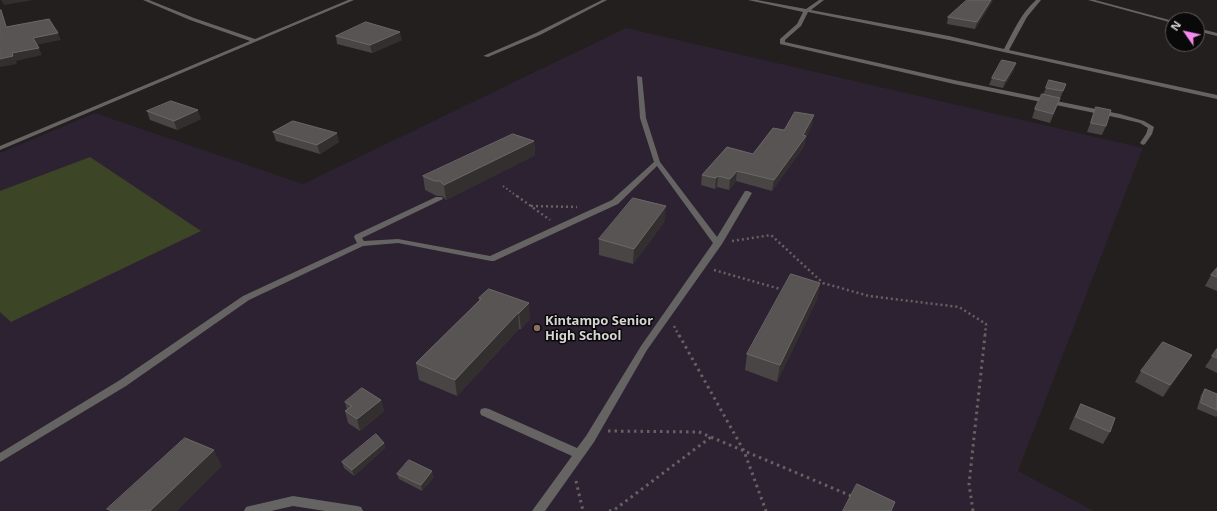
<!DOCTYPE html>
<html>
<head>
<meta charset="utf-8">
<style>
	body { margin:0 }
	#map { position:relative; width:1217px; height:511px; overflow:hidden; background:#221f1e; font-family:"Noto Sans",sans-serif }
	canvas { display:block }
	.north { position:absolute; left:1165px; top:12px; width:40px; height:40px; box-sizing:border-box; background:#0a0909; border:1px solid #5c5a5a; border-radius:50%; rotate:304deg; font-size:11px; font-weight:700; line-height:16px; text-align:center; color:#d6d4d3 }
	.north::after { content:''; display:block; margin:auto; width:14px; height:18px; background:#f589ee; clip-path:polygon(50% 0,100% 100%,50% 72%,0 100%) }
</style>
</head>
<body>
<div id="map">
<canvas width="1217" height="511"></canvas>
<div class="north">N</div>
</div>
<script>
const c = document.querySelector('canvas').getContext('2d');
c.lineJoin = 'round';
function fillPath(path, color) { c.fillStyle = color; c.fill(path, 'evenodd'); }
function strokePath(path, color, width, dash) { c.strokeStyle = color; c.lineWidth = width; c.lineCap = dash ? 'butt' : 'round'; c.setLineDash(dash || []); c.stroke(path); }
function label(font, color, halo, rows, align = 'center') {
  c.font = font + ' "Noto Sans",sans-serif'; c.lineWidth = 3; c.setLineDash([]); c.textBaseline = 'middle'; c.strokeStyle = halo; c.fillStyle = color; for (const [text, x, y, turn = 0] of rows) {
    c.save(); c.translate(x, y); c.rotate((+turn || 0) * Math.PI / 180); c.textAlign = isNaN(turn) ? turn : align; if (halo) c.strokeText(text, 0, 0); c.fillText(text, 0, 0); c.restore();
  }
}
const education = new Path2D(`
	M626,28L1143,148L1018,471L1094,511H0V153L95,113L303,184Z`);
const green = new Path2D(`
	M90,157L201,231L11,322L0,312V191Z`);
const pathFar2 = new Path2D(`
	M503,186L518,197`);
const pathFar1 = new Path2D(`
	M517,196L550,220
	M531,206L577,207
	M732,241L771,235L823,283L869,296L959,307L986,324L985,336
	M714,270L780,289
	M674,326L679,336`);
const path = new Path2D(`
	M679,335L744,451L766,511
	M608,431L699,432L854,497
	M576,481L583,511
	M609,511L614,510L711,437
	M973,511L969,484L985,335`);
const street = new Path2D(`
	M143,0H149L194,18L255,39L348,0H354L0,150V146L250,41L190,20Z
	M602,0H607L540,35L488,57L483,56L536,33Z
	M748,0H757L806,9L819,0H824L811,10L949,36L1004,49C1013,32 1021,13 1036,0H1041L1027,17L1009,50L1217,95V99L949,40L808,12L801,26L785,40V42L954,80L1120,114L1144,121L1154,127L1152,134L1145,144L1143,145L1140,143L1146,134L1148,128L1140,123L1119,118L954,84L780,44V39L797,24L803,12Z
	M1088,0H1095L1173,21V23Z
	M1197,28L1217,33V36L1197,31Z
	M637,76L642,77L646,118L660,162L717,237L745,191H748L752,193L722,244L647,350L594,442L545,511H532L572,456L481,415L480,412L481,409L485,408L489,409L577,448L586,436L641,346L713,243L657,166L618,204L494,261H491L398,243L363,246L249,300L126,386L0,462V453L120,380L243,296L357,243L354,237L355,235L436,197H442L443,199L362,238L364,241L398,239L490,256L612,200L654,162L640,118Z
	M293,496L357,506L361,507L363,511H325L293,506L271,511H244L246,507L250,506Z`);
const wall = new Path2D(`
	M992,2L975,29L947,24L948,17Z
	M336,36L402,40L372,53L337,44Z
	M1014,70L1003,88L989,85L992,78Z
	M1066,84L1050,123L1032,118L1035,109L1043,94L1046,88Z
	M1096,107L1106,126L1102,135L1087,132Z
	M147,111L201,119L177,130L150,120Z
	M812,125L806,137L804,146L772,191L736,181L729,190L717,187L715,189L701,185L702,175L753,154L784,130Z
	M273,132L339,142L320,154L276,141Z
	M534,141L535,155L446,200L442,196H437L425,190L423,176Z
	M665,221L633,264L599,255V239Z
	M1217,268V291L1205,286L1211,275Z
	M820,283L817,299L777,382L745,370L747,354Z
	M489,289L530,319L521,329H519L457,396L419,380L416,363L479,301V298Z
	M1217,349V373L1205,367Z
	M1185,366L1163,397L1135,382L1141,371Z
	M1205,389L1217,394V416L1216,417L1197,409L1201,395Z
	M381,400L384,411L360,431L348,423L345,411L347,410L345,402Z
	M1081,404L1110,432L1103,444L1069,429L1075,415Z
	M384,443L385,448L354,476L344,468L342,462Z
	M397,474L434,477L422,491L399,479Z`);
const shadedWall = new Path2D(`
	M1,0H33L4,5Z
	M991,0H993L992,2L975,29L977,22Z
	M1,10L4,17L9,34L6,27Z
	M400,32L402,40L372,53L370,45Z
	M58,33L61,40L36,45L33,38Z
	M39,48L42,55L16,61L17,64L0,67V59L12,53Z
	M1016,63L1014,70L1003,88L1005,81Z
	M198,110L201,119L177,130L174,121Z
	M814,115L812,125L806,137L804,146L772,191L774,180L803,135Z
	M337,133L339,142L320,154L317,145Z
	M534,141L535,155L446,200L444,185Z
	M737,171L736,181L729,190L730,179Z
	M718,176L717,187L715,189L716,178Z
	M666,206L665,221L633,264L634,249Z
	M820,283L817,299L777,382L780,365Z
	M529,303L530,319L521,329L519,313Z
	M518,313L519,329L457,396L455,380Z
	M1192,355L1185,366L1163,397L1170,385Z
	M381,400L384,411L360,431L357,419Z
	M384,443L385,448L354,476L352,470Z
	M214,450L222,466L177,511H150Z
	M432,471L434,477L422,491L421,485Z`);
const building = new Path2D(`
	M967,0H991L977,22L948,17Z
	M0,10H1L6,27L49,19L58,33L33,38L39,48L12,53L13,56L0,59Z
	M366,22L400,32L370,45L336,36Z
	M1002,60L1016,63L1005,81L992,78Z
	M1049,80L1066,84L1063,91L1046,88Z
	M1042,94L1060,98L1053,114L1035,109Z
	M171,101L198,110L174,121L147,111Z
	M1096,107L1111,110L1106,126L1091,123Z
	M795,112L814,115L803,135L806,136L774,180L737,171L730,179L718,176L716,178L702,175L727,147L753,154L773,128L784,130Z
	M293,121L337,133L317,145L273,132Z
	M513,134L534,141L444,185L440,181H434L423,176Z
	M633,198L666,206L634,249L599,239Z
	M1217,268V277L1211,275Z
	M791,274L820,283L780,365L747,354Z
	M489,289L529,303L519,313H518L455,380L416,363L481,299L479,298Z
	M1163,342L1192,355L1170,385L1141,371Z
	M1217,349V358L1212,356Z
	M362,388L381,400L357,419L345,411L352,406L345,402Z
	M1205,389L1217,394V410L1201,403Z
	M1081,404L1115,418L1110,432L1076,417Z
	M376,434L384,443L352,470L342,462Z
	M185,438L214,450L150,511H112L107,509Z
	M409,460L432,471L421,485L397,474Z
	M857,484L895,502L891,511H843Z`);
const markers = [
	[537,328,4,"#8d6e63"]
];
const poiNames = [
	["Kintampo Senior",545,321],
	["High School",545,336]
];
fillPath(education, '#2c2231');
fillPath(green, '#3d4527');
strokePath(pathFar2, '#656362', 2, [1.5, 2.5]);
strokePath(pathFar1, '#656362', 2.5, [2, 3]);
strokePath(path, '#656362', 3, [2.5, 4]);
fillPath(street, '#656463');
fillPath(wall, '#484544');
fillPath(shadedWall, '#322f2e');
fillPath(building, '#575453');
strokePath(building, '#6b6867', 1);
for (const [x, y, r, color] of markers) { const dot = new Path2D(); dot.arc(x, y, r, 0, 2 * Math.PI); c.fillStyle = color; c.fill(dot); strokePath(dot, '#0a0909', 1.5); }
label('bold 13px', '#d6d4d3', '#0a0909', poiNames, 'left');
</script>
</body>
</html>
